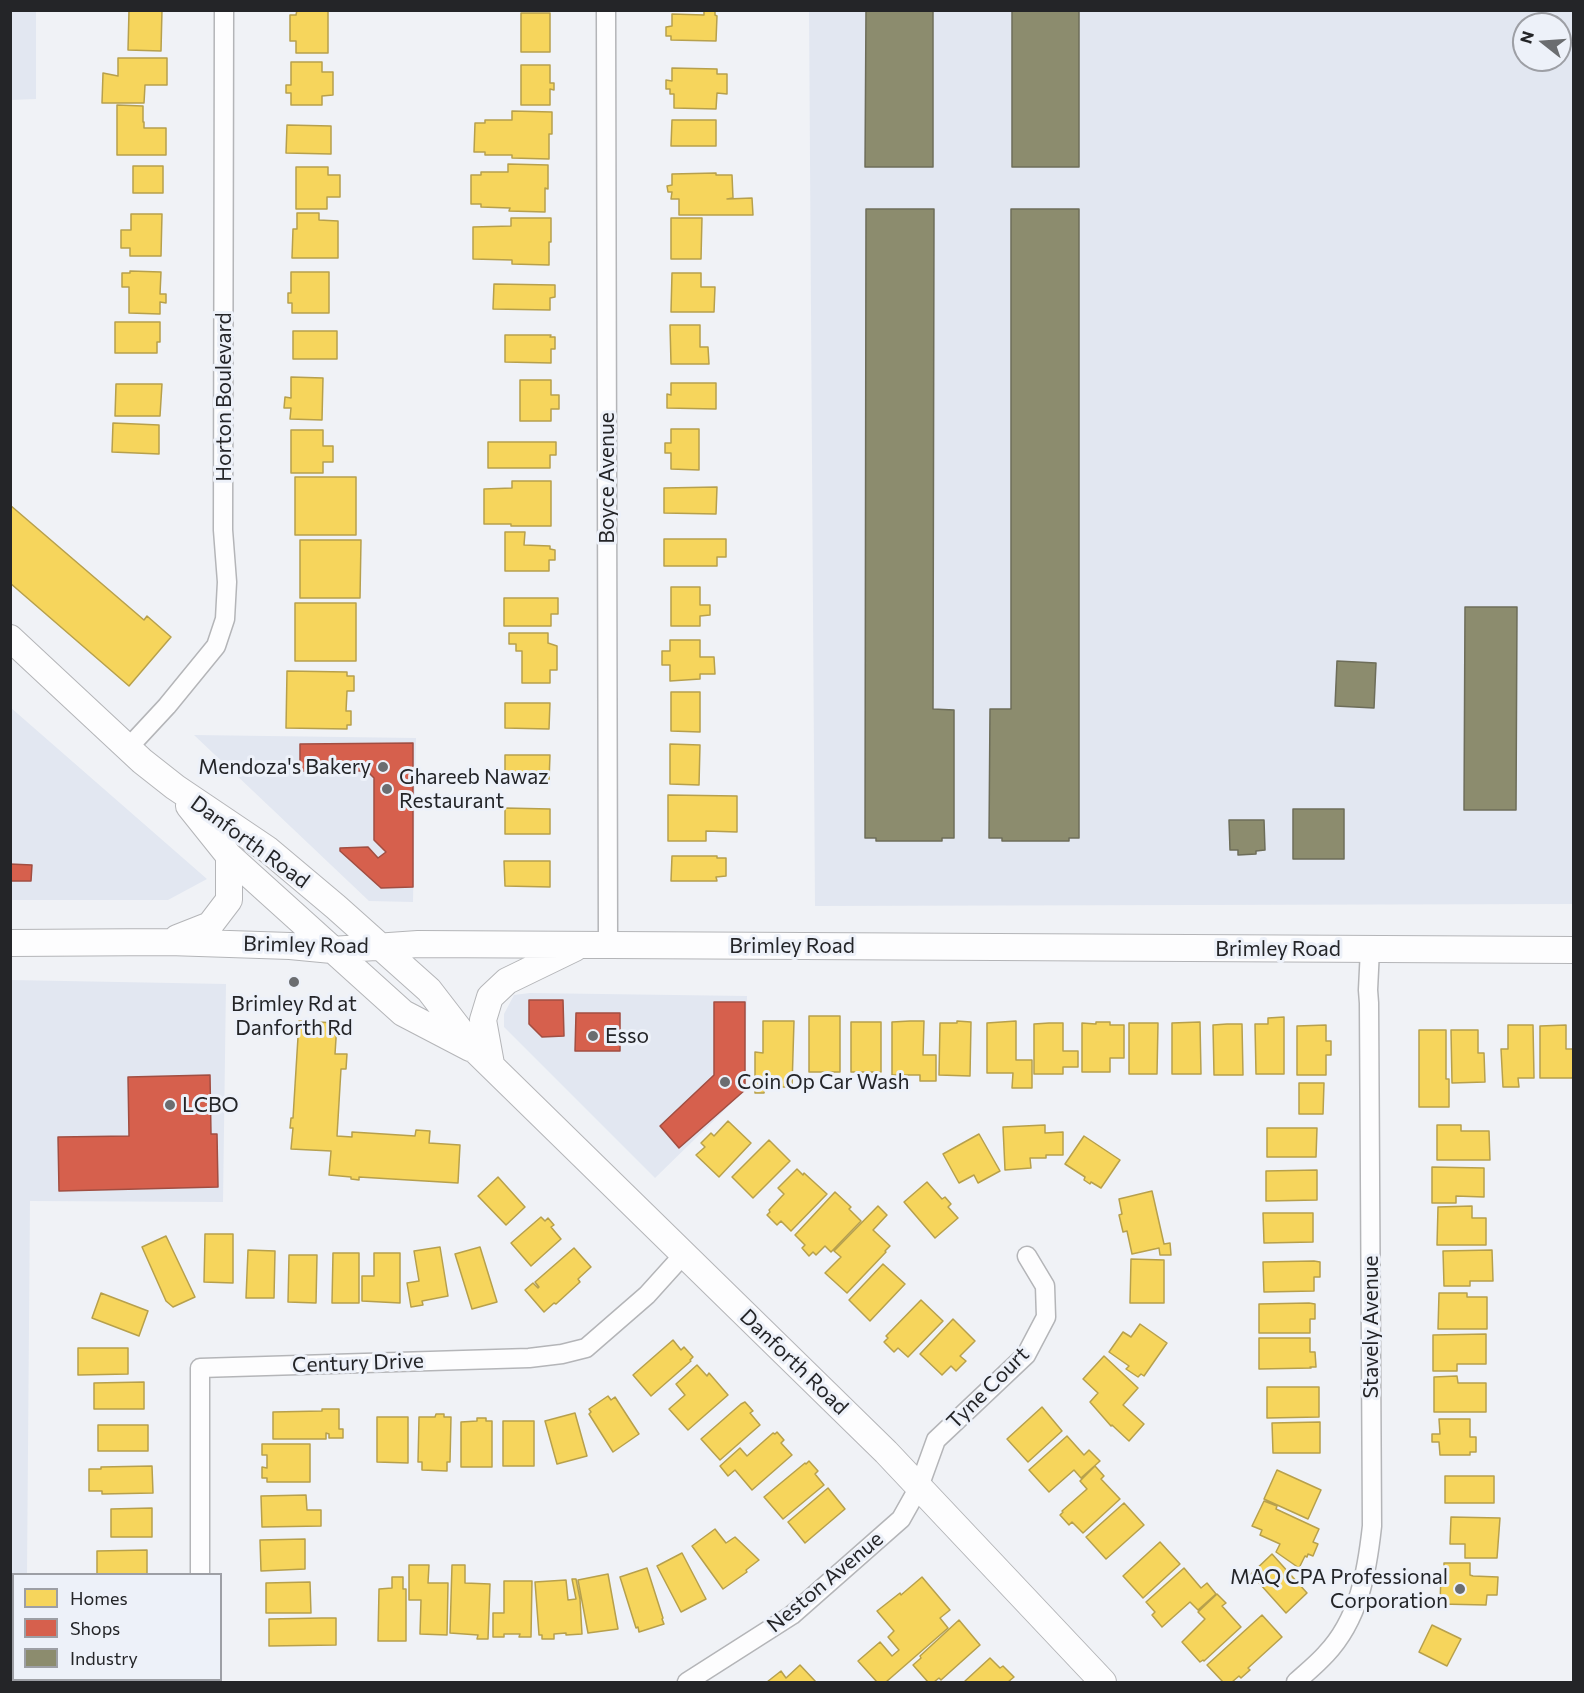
<!DOCTYPE html>
<html>
<head>
<meta charset="utf-8">
<style>
	body { margin:0 }
	#map { position:relative; width:1584px; height:1693px; overflow:hidden; background:#f0f2f6; font-family:Commissioner,sans-serif }
	canvas { display:block }
	.frame { position:absolute; inset:0; border:12px solid #242528; pointer-events:none }
	.legend { position:absolute; left:12px; top:1573px; width:210px; height:108px; box-sizing:border-box; background:#edf1f9; border:2px solid #9d9fa5; margin:0; padding:8px 10px; list-style:none; font-size:18px; color:#242528 }
	.legend li { display:flex; align-items:center; gap:12px; height:30px }
	.legend b { width:30px; border:2px solid #9d9fa5 }
	.north { position:absolute; left:1512px; top:12px; width:60px; height:60px; box-sizing:border-box; background:#edf1f9; border:2px solid #9d9fa5; border-radius:50%; rotate:287deg; font-size:16px; font-weight:700; line-height:24px; text-align:center; color:#242528 }
	.north::after { content:''; display:block; margin:auto; width:21px; height:27px; background:#6b6d70; clip-path:polygon(50% 0,100% 100%,50% 72%,0 100%) }
</style>
</head>
<body>
<div id="map">
<canvas width="1584" height="1693"></canvas>
<div class="frame"></div>
<ul class="legend">
<li><b style="height:16px;background:#f6d55c"></b>Homes</li>
<li><b style="height:16px;background:#d6604d"></b>Shops</li>
<li><b style="height:16px;background:#8c8c6e"></b>Industry</li>
</ul>
<div class="north">N</div>
</div>
<script>
const c = document.querySelector('canvas').getContext('2d');
c.lineJoin = 'round';
function fillPath(path, color) { c.fillStyle = color; c.fill(path, 'evenodd'); }
function strokePath(path, color, width, dash) { c.strokeStyle = color; c.lineWidth = width; c.lineCap = dash ? 'butt' : 'round'; c.setLineDash(dash || []); c.stroke(path); }
function label(font, color, halo, rows, align = 'center') {
  c.font = font + ' Commissioner,sans-serif'; c.lineWidth = 6; c.setLineDash([]); c.textBaseline = 'middle'; c.strokeStyle = halo; c.fillStyle = color; for (const [text, x, y, turn = 0] of rows) {
    c.save(); c.translate(x, y); c.rotate((+turn || 0) * Math.PI / 180); c.textAlign = isNaN(turn) ? turn : align; if (halo) c.strokeText(text, 0, 0); c.fillText(text, 0, 0); c.restore();
  }
}
const built = new Path2D(`
	M10,11H36V99L11,100Z
	M809,11H1573V904L815,906ZM1524,24H1560V60H1524Z
	M10,707L207,879L168,900H11Z
	M194,735L416,738L413,902L369,901Z
	M11,980L226,984L223,1202L30,1201L27,1574H14V1680H26V1682H11Z
	M530,993L747,996L744,1091L655,1178L504,1027V1014L514,995Z`);
const homes = new Path2D(`
	M129,10H162L161,51L128,50Z
	M297,10H328V53H296V41H290V15H296Z
	M704,10H715V15L717,16L716,41L671,40V36H666V27L672,26V14L704,15Z
	M521,13H550V52H521Z
	M118,58H167V85H145L144,103H102L103,73L118,76Z
	M291,62H322V72H333V95L322,96V105H291V93H286V85H291Z
	M521,65H550V83H554V90L550,89V105H521Z
	M672,68L717,69V74H727V94L717,93L716,109L674,108V94H670V89H666V80L672,81Z
	M117,105L143,106V122H144V128H166V155H117Z
	M512,111L552,112V134H549V159L512,158V155H485V152H474L475,123H485V120H512Z
	M672,120H716V146H671Z
	M287,125L331,126V154L286,153Z
	M508,164L548,165V189L545,188V212L509,211L510,208L481,207V204H471V175H481V172H508Z
	M133,166H163V193H133Z
	M296,167H328V175H340V197H327V209H296Z
	M716,173V175H732L733,198L727,199L752,198L753,215H679V199H671L672,192H668L667,186L672,185V174Z
	M297,213H319V220L338,221V258H292L293,229H297Z
	M131,214H162L161,256H130V248H121V230H131Z
	M511,218H551V242H549V265L512,264V260L473,259V227L511,226Z
	M671,218H702L701,259H671Z
	M130,271L161,272L160,294H166V303L160,302V314L129,313V287H122V273H130Z
	M291,272H329V313H292V303H288V293H291Z
	M672,273H701V287H715L714,312H671Z
	M494,284L555,285V297L550,298V310L493,309Z
	M115,322H160V342H157V353H115Z
	M670,325H700V347H708L709,364H671Z
	M293,331H337V359H293Z
	M505,335H551L550,337H555V349H551V363L505,362Z
	M291,377L323,378L322,420L290,419L291,408H284L285,397L291,398Z
	M520,380H551V395H559V409H551V421H520Z
	M671,383H716V409L667,408V394L671,395Z
	M116,384H162L160,416H115Z
	M113,423L159,425V454L112,452Z
	M671,429H699V470L671,469V453H665V443H671Z
	M291,430H323V446H333V462H323V473H291Z
	M488,442H556V455H550V468H488Z
	M295,477H356V535H295Z
	M512,481H551V526H511V524H484V489L512,488Z
	M717,487L716,514L664,513V488Z
	M10,505L144,620L147,616L171,637L129,686L10,583Z
	M505,532H525L524,545L550,546V549L555,550V560H549V571H505Z
	M664,539H726V557H717V566H664Z
	M300,540H361L360,598H300Z
	M671,587H700V605H710V615L700,616V626H671Z
	M504,598H558V614H551V626H504Z
	M295,603H356V661H295Z
	M509,633H548V643L557,646V670H550V683H522V651H516V644H509Z
	M670,640H700V657H714L715,674H700V679L670,681V665H662V651H670Z
	M287,671L347,672V676H354V691H347L346,711H351V725H347V729L286,728Z
	M671,692H700V732L671,731Z
	M505,703H550L549,729L505,728Z
	M670,744L700,745L699,785L670,784Z
	M505,755H550L549,781H505Z
	M668,795L737,796V832L706,831V841H668Z
	M505,808L550,809V834H505Z
	M672,856H717V858H726V876L716,877L717,881H671Z
	M504,861H550V887L505,886Z
	M809,1016H840V1072H809Z
	M1284,1017V1074H1256L1255,1024H1268V1018Z
	M299,1021L337,1023L335,1054H347L346,1069H341L337,1136L352,1137V1132L415,1136L416,1130L430,1131L429,1143L460,1145L458,1183L359,1177V1180L351,1179V1177L329,1175L331,1151L291,1149L293,1128H290L291,1118H293Z
	M763,1021H794L792,1087H765L764,1093H755V1052L763,1053Z
	M910,1021H924L923,1055H936V1081H920V1075H892V1022Z
	M957,1021L971,1022L970,1076L939,1075L940,1023H957Z
	M1016,1021V1060H1032V1088H1012L1013,1073H987V1023Z
	M851,1022H881V1072H851Z
	M1096,1022H1110V1025H1124V1058H1110V1072H1082V1023L1096,1024Z
	M1200,1022L1201,1074H1172V1023Z
	M1049,1023H1063V1051H1078V1067H1063V1074H1034V1024Z
	M1129,1023H1158L1157,1074H1129Z
	M1227,1024H1242L1243,1075H1214L1213,1025Z
	M1326,1025V1041H1331V1055H1326V1075H1297V1026Z
	M1508,1025H1533L1534,1078H1518L1519,1087H1503L1501,1049H1508Z
	M1566,1025V1049H1573V1078H1540V1026Z
	M1419,1030H1446V1079H1449V1107H1419Z
	M1451,1030H1478V1053H1484L1485,1082L1452,1083Z
	M1299,1083H1324L1323,1114H1299Z
	M728,1121L751,1143L719,1177L696,1155L705,1147L701,1143L711,1133L714,1136Z
	M1045,1125V1133L1063,1132V1155H1046V1158H1030L1031,1168L1005,1170L1003,1127Z
	M1437,1125H1461V1131H1489L1490,1160H1437Z
	M1267,1128H1317L1316,1157H1267Z
	M979,1134L1000,1171L978,1183L974,1175L959,1183L943,1154Z
	M1084,1136L1120,1160L1101,1188L1091,1182L1090,1184L1084,1180L1085,1177L1065,1164Z
	M769,1140L790,1161L753,1198L732,1177Z
	M1432,1167L1484,1168V1197L1456,1196V1203H1432Z
	M797,1169L803,1175L804,1173L827,1194L791,1231L781,1221L777,1225L767,1215L770,1212L769,1210L784,1194L778,1188Z
	M1317,1170V1200L1266,1201V1171Z
	M498,1177L525,1207L506,1225L478,1196Z
	M927,1182L942,1199L945,1197L951,1204L948,1207L958,1218L935,1238L904,1202Z
	M1152,1191L1164,1244L1170,1243L1171,1255H1160L1159,1248L1132,1254L1127,1231L1123,1232L1119,1215L1122,1214L1119,1199Z
	M835,1192L851,1207L849,1209L861,1221L831,1252L825,1246L816,1255L813,1252L809,1256L802,1248L805,1245L795,1235Z
	M878,1206L887,1215L873,1230L890,1246L885,1251L886,1252L847,1293L825,1273L841,1257L834,1251Z
	M1472,1206V1218H1486V1245H1437L1438,1207Z
	M1263,1213H1313V1242L1264,1243Z
	M541,1217L545,1221L548,1218L554,1225L551,1227L561,1239L531,1266L511,1243Z
	M205,1234H233V1283L204,1282Z
	M166,1236L195,1297L173,1307L166,1301L142,1247Z
	M440,1247L448,1296L422,1301L423,1305L411,1307L407,1283L419,1281L414,1251Z
	M480,1247L497,1302L472,1309L455,1254Z
	M574,1248L591,1267L578,1279L580,1282L556,1304L554,1303L544,1312L525,1290L533,1283L538,1288L539,1287L535,1282Z
	M248,1250L275,1251L274,1298H246Z
	M1492,1250L1493,1281H1470V1286H1444L1443,1251Z
	M333,1253H359V1303H332Z
	M374,1253H400V1303L362,1301V1276H374Z
	M289,1255H317L316,1303L288,1302Z
	M1131,1259L1164,1260V1303H1130Z
	M1314,1261L1320,1262V1277H1314V1291L1264,1292L1263,1262Z
	M883,1264L905,1284L870,1321L849,1300Z
	M101,1293L148,1311L139,1336L92,1318Z
	M1439,1293H1467V1297H1487V1329H1438Z
	M921,1300L943,1321L908,1357L898,1348L894,1352L884,1342L888,1338L886,1336Z
	M1309,1303L1315,1304V1319H1310V1333H1259V1304Z
	M953,1319L975,1341L960,1356L966,1361L956,1371L951,1366L942,1375L920,1354Z
	M1140,1324L1167,1343L1144,1376L1141,1374L1138,1377L1126,1369L1129,1366L1109,1352L1123,1332L1131,1337Z
	M1486,1334V1364H1457V1371H1433V1335Z
	M1259,1338H1310V1352H1315L1316,1367H1310L1311,1368L1259,1369Z
	M673,1340L681,1350L684,1347L693,1357L690,1360L691,1361L651,1396L633,1375Z
	M78,1348H128V1374L78,1375Z
	M1104,1356L1138,1388L1123,1405L1144,1424L1129,1441L1112,1425L1111,1426L1090,1402L1098,1393L1083,1379Z
	M697,1365L707,1376L709,1373L728,1395L688,1430L669,1409L685,1395L676,1384Z
	M1457,1376L1458,1383H1486V1412H1434V1377Z
	M144,1382V1409H94V1383Z
	M1267,1387H1319V1417L1267,1418Z
	M608,1396L611,1400L615,1397L639,1434L613,1452L589,1414L591,1412L589,1409Z
	M745,1402L753,1411L750,1413L760,1425L720,1460L701,1439L741,1404Z
	M1042,1407L1062,1431L1028,1462L1007,1439Z
	M322,1409H339V1429H343V1438H329V1434L326,1433V1439H273V1412L322,1411Z
	M575,1413L587,1456L557,1464L545,1421Z
	M436,1414H444V1417H451L450,1462H447V1471L422,1470V1462H418L419,1417H435Z
	M377,1417H408V1463L377,1462Z
	M477,1418H486V1421H492V1467H461V1422L477,1421Z
	M1439,1419H1470V1437H1476V1452H1470V1455H1440L1439,1442H1432V1434H1440Z
	M503,1421H534V1466H503Z
	M1320,1422V1453H1273L1272,1423Z
	M98,1425H148V1451H98Z
	M777,1432L784,1440L781,1443L792,1455L752,1490L735,1470L728,1476L720,1466L740,1448L747,1456L773,1433L775,1434Z
	M1067,1436L1084,1455L1089,1450L1100,1461L1081,1478L1074,1470L1049,1492L1029,1470Z
	M262,1444H310V1482H267V1478H262V1467L267,1468V1455H262Z
	M809,1461L818,1471L815,1474L824,1485L783,1519L764,1497L805,1463L806,1464Z
	M152,1466L153,1493L102,1494V1491H89V1469H101V1467Z
	M1095,1466L1104,1476L1101,1479L1120,1499L1083,1533L1072,1522L1069,1525L1060,1515L1063,1512L1062,1511L1087,1489L1080,1481Z
	M1277,1470L1321,1490L1308,1519L1264,1499Z
	M1445,1476H1494V1503H1445Z
	M828,1488L845,1509L805,1543L788,1522Z
	M306,1495L307,1510H321V1526L262,1527L261,1496Z
	M1264,1501L1277,1506L1276,1509L1319,1529L1313,1542L1318,1544L1313,1556L1308,1554L1307,1557L1305,1556L1299,1568L1276,1552L1280,1544L1260,1535L1262,1530L1252,1526Z
	M1124,1503L1144,1525L1106,1559L1086,1537Z
	M152,1508V1537H111V1509Z
	M1451,1517L1500,1518L1497,1558H1465V1544H1450Z
	M715,1529L726,1543L735,1537L759,1560L746,1570L747,1572L723,1589L692,1546Z
	M305,1539V1569L261,1571L260,1540Z
	M1160,1542L1180,1564L1143,1598L1123,1576Z
	M147,1550V1574H97V1551Z
	M682,1553L706,1599L681,1612L657,1566Z
	M1272,1554L1307,1593L1286,1613L1251,1574Z
	M1444,1563H1470V1575L1473,1576L1498,1577L1497,1595H1487L1486,1605L1440,1604L1441,1574H1444Z
	M409,1565H429L428,1583H448L447,1635L420,1634L421,1600H409Z
	M452,1565H465V1583L490,1584L488,1639H477L478,1635L450,1633Z
	M647,1568L663,1618L662,1619L664,1624L639,1632L638,1627L636,1628L620,1577Z
	M1184,1568L1201,1588L1207,1583L1216,1594L1198,1610L1190,1602L1162,1627L1152,1615L1155,1612L1146,1602Z
	M608,1574L618,1629L588,1633L578,1580Z
	M392,1577H403V1589H406V1641H378L379,1589L392,1588Z
	M922,1577L950,1610L940,1618L948,1628L886,1682H877L858,1661L880,1642L892,1656L899,1650L888,1637L894,1631L877,1611L900,1593L901,1595Z
	M572,1579H576L580,1599L582,1634L566,1635V1633L554,1634V1639H542V1635H539L535,1582L566,1580L568,1600L576,1599Z
	M504,1581H532L531,1637H519L520,1634H504V1637H493V1613H504Z
	M310,1582L311,1613H266V1583Z
	M1217,1594L1226,1603L1222,1606L1241,1627L1204,1661L1203,1660L1200,1662L1182,1642L1205,1619L1198,1612Z
	M1262,1615L1282,1637L1248,1668L1250,1670L1241,1678L1239,1676L1232,1682H1223L1207,1665Z
	M322,1618H336V1645L269,1646V1619Z
	M959,1620L980,1645L941,1680L939,1678L934,1682H928L913,1665L921,1658L920,1656Z
	M1432,1625L1461,1639L1447,1666L1419,1652Z
	M990,1658L1000,1668L1003,1666L1014,1677L1008,1682H964Z
	M800,1665L816,1682H767L781,1671L786,1678Z
	M84,1680H120V1682H151H82Z`);
const shops = new Path2D(`
	M413,743V887L381,888L340,851V848L368,847L378,858L386,852L374,840V778L367,771H300V744Z
	M10,864L32,865L31,881H10Z
	M529,1000H563L564,1036L542,1037L529,1024Z
	M714,1002H745V1090L679,1148L660,1126L714,1075Z
	M576,1013H620V1051H575Z
	M210,1075L211,1134H217L218,1187L59,1191L58,1137L129,1136L128,1077Z`);
const industry = new Path2D(`
	M866,10H933V167H865Z
	M1012,10H1079V167H1012Z
	M866,209H934L933,709L954,710V838H942V841H876V838H865Z
	M1011,209H1079V838H1069V841H1002V838H989L990,709H1011Z
	M1465,607H1517L1516,810H1464Z
	M1337,661L1376,663L1374,708L1335,706Z
	M1293,809H1344V859H1293Z
	M1229,820H1264L1265,850L1256,851V854L1238,855V850H1230Z`);
const street = new Path2D(`
	M606,10L608,944
	M128,748L167,706L216,646L225,619L227,582L223,530L224,10
	M200,1574V1368L529,1358L562,1354L586,1348L647,1295L684,1254
	M201,1680V1682
	M687,1682L792,1615L901,1519L919,1487L936,1440L1026,1355L1046,1317L1045,1286L1027,1256
	M1296,1682C1306,1673 1317,1664 1326,1654C1359,1619 1367,1572 1372,1526L1369,1003L1368,990L1370,949`);
const secondary = new Path2D(`
	M10,638L142,761L175,787L267,849L336,907L429,990L476,1051L886,1452L1103,1682
	M189,806L229,856L403,1013L470,1048
	M177,938L210,925L229,900V856
	M10,943L169,942L290,946L332,950L418,944L1574,950
	M491,1064L483,1020L490,997L507,981L575,948`);
const markers = [
	[383,767,6,"#6b6d70"],
	[387,789,6,"#6b6d70"],
	[294,982,6,"#6b6d70"],
	[593,1036,6,"#6b6d70"],
	[725,1082,6,"#6b6d70"],
	[170,1105,6,"#6b6d70"],
	[1460,1589,6,"#6b6d70"]
];
const streetNames = [
	["Horton Boulevard",224,397,-90],
	["Boyce Avenue",607,478,-90],
	["Danforth Road",250,842,36],
	["Brimley Road",306,945,1],
	["Brimley Road",792,946],
	["Brimley Road",1278,949],
	["Stavely Avenue",1371,1327,-90],
	["Danforth Road",794,1362,44],
	["Century Drive",358,1363,-2],
	["Tyne Court",988,1388,-45],
	["Neston Avenue",825,1582,-40]
];
const poiNames = [
	["Mendoza's Bakery",371,767,"right"],
	["Ghareeb Nawaz",399,777],
	["Restaurant",399,801],
	["Brimley Rd at",294,1004,"center"],
	["Danforth Rd",294,1028,"center"],
	["Esso",605,1036],
	["Coin Op Car Wash",737,1082],
	["LCBO",182,1105],
	["MAQ CPA Professional",1448,1577,"right"],
	["Corporation",1448,1601,"right"]
];
fillPath(built, '#e2e7f1');
fillPath(homes, '#f6d55c');
strokePath(homes, '#b7a04c', 1.5);
fillPath(shops, '#d6604d');
strokePath(shops, '#a14e42', 1.5);
fillPath(industry, '#8c8c6e');
strokePath(industry, '#6d6d59', 1.5);
strokePath(street, '#b4b5b8', 21);
strokePath(secondary, '#b4b5b8', 28);
strokePath(street, '#fdfdfe', 18);
strokePath(secondary, '#fdfdfe', 26);
for (const [x, y, r, color] of markers) { const dot = new Path2D(); dot.arc(x, y, r, 0, 2 * Math.PI); c.fillStyle = color; c.fill(dot); strokePath(dot, '#edf1f9', 2); }
label('21px', '#242528', '#edf1f9', streetNames);
label('21px', '#242528', '#edf1f9', poiNames, 'left');
</script>
</body>
</html>
